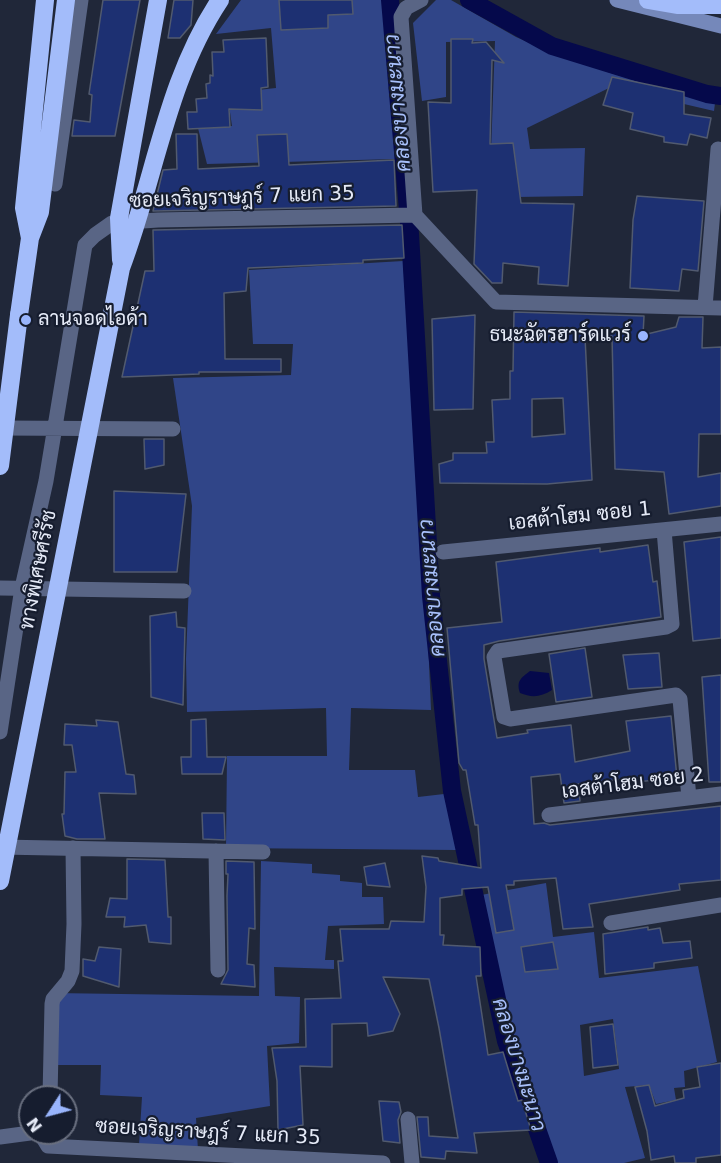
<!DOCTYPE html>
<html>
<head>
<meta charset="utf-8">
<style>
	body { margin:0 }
	#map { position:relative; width:721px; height:1163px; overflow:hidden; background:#202739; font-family:"DejaVu Sans",sans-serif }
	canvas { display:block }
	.north { position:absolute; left:18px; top:1085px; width:60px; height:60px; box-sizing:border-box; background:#161d2f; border:2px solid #696f7f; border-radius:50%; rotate:234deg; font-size:16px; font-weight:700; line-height:24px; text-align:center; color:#e5eaf7 }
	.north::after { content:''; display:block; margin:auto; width:21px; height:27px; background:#99b5fd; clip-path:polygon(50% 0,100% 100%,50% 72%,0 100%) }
</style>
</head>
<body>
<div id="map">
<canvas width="721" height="1163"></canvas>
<div class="north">N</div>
</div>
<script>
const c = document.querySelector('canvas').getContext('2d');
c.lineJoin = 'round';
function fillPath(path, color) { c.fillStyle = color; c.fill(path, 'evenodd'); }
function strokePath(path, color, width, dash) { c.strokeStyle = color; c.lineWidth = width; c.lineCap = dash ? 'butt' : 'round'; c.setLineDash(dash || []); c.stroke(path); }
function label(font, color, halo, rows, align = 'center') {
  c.font = font + ' "DejaVu Sans",Sarabun,sans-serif'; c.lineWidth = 4.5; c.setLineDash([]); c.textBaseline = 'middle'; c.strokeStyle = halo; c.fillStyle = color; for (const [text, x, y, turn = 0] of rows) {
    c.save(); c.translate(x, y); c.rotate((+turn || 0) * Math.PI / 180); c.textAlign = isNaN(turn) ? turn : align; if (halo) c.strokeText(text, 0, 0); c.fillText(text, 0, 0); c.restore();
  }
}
const green = new Path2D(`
	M241,0H384L395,159L207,164L198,128L232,126L229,105L239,92L276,88L271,28L216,34Z
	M436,0H451L516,37L551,52L611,73L715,103L714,111L611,87L527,128L530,149L585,148L583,196L516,197L491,152L495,41L446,42V97L422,101L413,23Z
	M403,261L424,546L431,710L351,708L349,770H415L418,797L444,794L457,850L226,848L227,756H327L326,708L187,712L186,659L192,506L173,378L291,375L293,344H253L249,270Z
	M261,861L312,864V873L340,875V881L362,883V897H383L384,924L328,926L325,960H334V969L274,967L275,996L300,997L299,1043L267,1046L270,1106L196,1118L198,1150L139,1145L142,1097L100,1095L101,1065H54L53,993L259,996Z
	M546,883L553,937L594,932L599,978L698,966L717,1062L684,1071L685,1087L674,1088L676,1100L656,1104L649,1085L625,1087L645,1158L624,1163H553L533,1087L512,1034L481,895ZM613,1019L619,1069L584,1076L580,1025Z`);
const water = new Path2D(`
	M530,671L549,673L552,690C541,697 532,698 520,693C516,681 521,678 530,671Z`);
const canal = new Path2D(`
	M390,0L410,234L431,596L452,791L506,1041L549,1163
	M469,0L552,46L707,94L721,96`);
const building = new Path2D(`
	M103,0H140L115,136H72L74,120L90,122L92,95L89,94Z
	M174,0H193L191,25L180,38H168Z
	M279,0H352L353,14L328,15V28L281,30Z
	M266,38L268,87L261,88L262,110L229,109L230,127L188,129L187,112H197L196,99L207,98L206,84L210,83V75L213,76L212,52H224L223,40Z
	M451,39H473L472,43L486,42L504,63L492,60L490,144L513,143L521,203L574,204L568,286L538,284L539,267L503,263L502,283H492L474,264L477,190L433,192L428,102L451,103Z
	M612,77L684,92V114L711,118L707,138L690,134L687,145L664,142V137L630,129L633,113L603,105Z
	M176,134H197L198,169L259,166L257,135L287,134L289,165L394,160L396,206L153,211L163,170L177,169Z
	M637,196L704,201L698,271L682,269L679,291L630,288L633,220Z
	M402,225L404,258L363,260V263L248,268L246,291L224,293L225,359H281V372H199V374L122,377L145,271H154L153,230Z
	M514,312L644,316L643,335L676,327L679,317H703L702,348L721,347V434H699L698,477L721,473V506L669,514L664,472L615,469L612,336L585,337L592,480L547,484L440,483L439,464L453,460V453H487L486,442H494L492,400L510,399V371H513ZM563,398L565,434L532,437V399Z
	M475,315L473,409L434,410L432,319Z
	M144,439H164V465L145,469Z
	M114,491L186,494L177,572H114Z
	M721,537V638L693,641L684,542Z
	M648,545L653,582L657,581L661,617L499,641L484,645V659L497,738L528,733L527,730L571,725L575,762L630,751L626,721L671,716L677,778L635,782L634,778L578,784L580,801L564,803L560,774L531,777L534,824L544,823L550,825L721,806V880L679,884L680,890L589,904L593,927L563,929L556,878L514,881V885H506L514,930L496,933L488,887L462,889V895L440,898V935H444L443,945L480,947L481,976H476L488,1055L503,1052L518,1101L522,1100L531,1130L474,1133L477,1153L446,1151L445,1159L421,1157L417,1117H428L429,1136L458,1138L439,1028L429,979L383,977L400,1014L393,1031L368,1036L367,1023L332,1024V1067L300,1066L303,1125L278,1130L277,1081L272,1048L306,1047L305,999L341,998L338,961H343L340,929H389L391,921L424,922L426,887L422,856L438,858L439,861L481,868L478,825H475L466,770H463L459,763L447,628L502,622L496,562L600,548V552Z
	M176,612L177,627L185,628L183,705L151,697L150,616Z
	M585,648L592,697L556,702L549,654Z
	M659,653L662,687L628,689L623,655Z
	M721,675V782H709L702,677Z
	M206,719L207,757H226L222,774H182L181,757H191V720Z
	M96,720L118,722L126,774L134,775L136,794L99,793L105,839H77L65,836L62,814H64L65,772H76L72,745H64L65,724L97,726Z
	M202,813H224L225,840L203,839Z
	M127,859L165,860L168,917H171V944L149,942L146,925L124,927L125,917H106L110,898L127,899Z
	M226,861L254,862L255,929L249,928L247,964L254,965L255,987L221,984L228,970L227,896L228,874H226Z
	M385,863L390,887L367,885L364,867Z
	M648,927V930L660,928L663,943L690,941L692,958L654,963V968L605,974L603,934Z
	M553,942L558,969L525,972L521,947Z
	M99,947L121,949L119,987L83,976V959L95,961Z
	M613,1024L618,1065L593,1068L590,1027Z
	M721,1063V1155L696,1158V1163H675L674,1156L651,1160L647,1131L635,1087L649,1085L655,1106L684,1098L683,1090L700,1087L697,1067Z
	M379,1101L399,1102L401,1112L398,1120L400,1143L383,1141Z`);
const street = new Path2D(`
	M55,184L81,0
	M415,215L401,17L406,8L421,0
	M705,307L718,149
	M0,428L173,429
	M664,530L672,624L666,627L498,651L494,657L504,717L510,719L676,695L680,699L689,798
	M443,552L721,524
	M0,588L184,591
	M0,732L22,588L46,481L85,245L95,235L112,223L158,220L415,215L496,302L721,308
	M549,815L721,794
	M0,847L263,852
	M216,851L218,970
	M611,923L721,905
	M50,1097L52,1004L53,999L68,981L72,971L74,924L73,848
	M408,1119L412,1163
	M40,1133L48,1146L383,1163
	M0,1137L30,1133`);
const secondary = new Path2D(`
	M617,0L721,26`);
const highway = new Path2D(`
	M648,0L677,5H721
	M30,238L24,208L45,0
	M19,315L30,238L40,212L66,0`);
const highwayBridge = new Path2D(`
	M121,260L119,218L158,0
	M0,466L19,315
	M0,881L121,268C155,179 166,81 220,0`);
const markers = [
	[26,320,6,"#99b5fd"],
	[643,336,6,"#99b5fd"]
];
const streetNames = [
	["ซอยเจริญราษฎร์ 7 แยก 35",242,198,-2],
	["เอสต้าโฮม ซอย 1",580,517,-6],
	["ทางพิเศษศรีรัช",39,570,-79],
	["เอสต้าโฮม ซอย 2",633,784,-7],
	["ซอยเจริญราษฎร์ 7 แยก 35",208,1133,3]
];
const poiNames = [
	["ลานจอดไอด้า",38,320],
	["ธนะฉัตรฮาร์ดแวร์",631,336,"right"]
];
const waterNames = [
	["คลองบางมะนาว",399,103,-95],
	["คลองบางมะนาว",433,588,-95],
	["คลองบางมะนาว",518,1065,73]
];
fillPath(green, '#304588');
fillPath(water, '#05094b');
strokePath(canal, '#05094b', 18);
fillPath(building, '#1d3072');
strokePath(building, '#515a6f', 1.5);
strokePath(street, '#596585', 15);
strokePath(secondary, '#7588ba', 15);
strokePath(highway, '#a3bcfa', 18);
strokePath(highwayBridge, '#a3bcfa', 18);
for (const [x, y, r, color] of markers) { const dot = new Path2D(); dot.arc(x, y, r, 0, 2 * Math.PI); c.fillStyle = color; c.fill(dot); strokePath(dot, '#161d2f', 2); }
label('20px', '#e5eaf7', '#161d2f', streetNames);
label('20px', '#e5eaf7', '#161d2f', poiNames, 'left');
label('italic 21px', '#a8c0fb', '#161d2f', waterNames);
</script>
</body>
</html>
